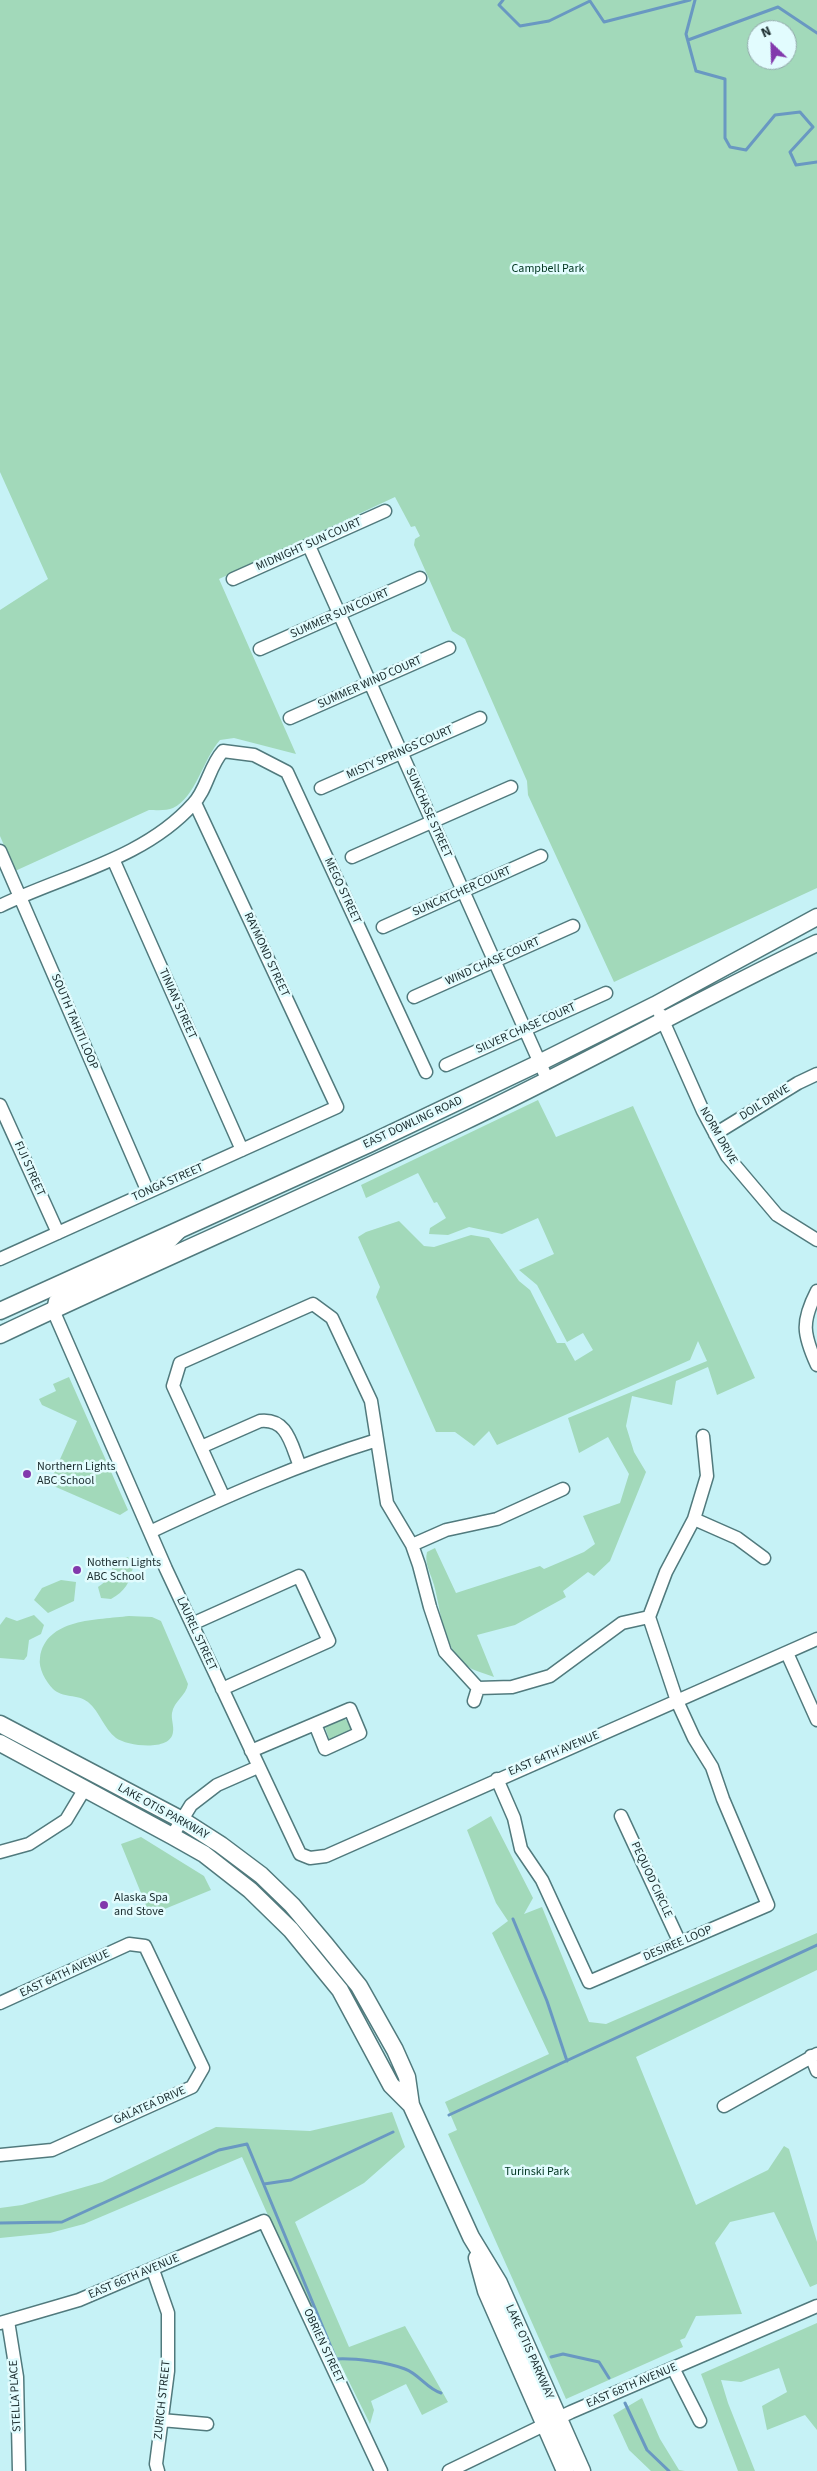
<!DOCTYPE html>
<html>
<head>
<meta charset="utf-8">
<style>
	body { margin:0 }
	#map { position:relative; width:817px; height:2471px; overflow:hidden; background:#c6f2f6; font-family:"Source Sans 3",sans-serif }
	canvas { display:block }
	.north { position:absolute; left:747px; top:20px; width:50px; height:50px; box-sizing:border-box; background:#e2fcfe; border:1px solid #92a8aa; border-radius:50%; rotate:336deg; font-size:14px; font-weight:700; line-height:20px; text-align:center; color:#192a2c }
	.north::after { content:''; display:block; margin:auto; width:18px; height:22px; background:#8239ac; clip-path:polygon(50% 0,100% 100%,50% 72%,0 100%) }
</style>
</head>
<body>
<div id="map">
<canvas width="817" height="2471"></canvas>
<div class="north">N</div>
</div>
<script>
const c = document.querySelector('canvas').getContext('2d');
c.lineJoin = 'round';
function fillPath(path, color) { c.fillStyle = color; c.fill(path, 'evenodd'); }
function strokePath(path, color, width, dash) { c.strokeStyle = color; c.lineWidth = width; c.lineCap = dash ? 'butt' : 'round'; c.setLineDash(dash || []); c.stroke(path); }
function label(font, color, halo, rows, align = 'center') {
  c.font = font + ' "Source Sans 3",sans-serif'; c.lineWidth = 5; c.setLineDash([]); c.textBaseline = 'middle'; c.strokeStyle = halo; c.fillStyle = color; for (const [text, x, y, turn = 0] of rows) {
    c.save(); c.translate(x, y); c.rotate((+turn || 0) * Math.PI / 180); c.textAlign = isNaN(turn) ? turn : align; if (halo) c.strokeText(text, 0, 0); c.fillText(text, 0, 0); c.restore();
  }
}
const green = new Path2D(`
	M0,0H817V888L614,982L528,795L527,781L465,639L452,631L414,545L415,539L420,536L415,526L411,527L395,497L219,579L296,754L234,738L220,740C203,759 196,797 173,808C167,811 156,810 149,810L15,871L0,836V610L48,579L0,472ZM757,30H787V60H757Z
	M538,1100L556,1137L633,1106L755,1378L717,1395L708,1367L676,1381L672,1405L632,1396L626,1426L634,1452L646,1472L610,1561L594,1576L588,1572L563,1591L566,1597L515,1625L477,1635L494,1677C487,1674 478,1672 472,1669C442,1651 442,1614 434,1585C431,1574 424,1563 427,1552L435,1548L456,1593L540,1566L544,1569L584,1552L595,1544L583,1516L620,1503L629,1474L608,1437L579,1453L568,1418L707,1361L698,1341L690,1360L497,1445L489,1431L474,1446L455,1432H436L376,1297L380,1287L358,1237L366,1232L399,1221L424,1246L434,1247L471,1235L489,1238L519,1281L530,1290L557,1343H565L575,1361L593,1350L583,1333L567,1342L537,1285L519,1270L554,1254L538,1218L502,1234L469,1227L448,1235L429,1234L430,1228L446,1218L437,1202L434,1203L418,1173L366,1198L361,1185Z
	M69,1377L128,1510L120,1515L49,1484L77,1421L42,1405L39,1399L56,1391L53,1384Z
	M128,1557L133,1567C130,1583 125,1591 111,1599L101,1598L98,1587C108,1580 112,1575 113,1562Z
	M61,1580L76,1582L74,1601L48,1613L34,1600L42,1588Z
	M34,1615L44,1625L41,1634L29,1640L27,1656L24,1660L0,1658V1625L6,1617L17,1621Z
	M129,1616L152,1617L161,1621L188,1684C186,1696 174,1701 172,1713C171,1719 174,1726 173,1732C171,1752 127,1746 116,1738C104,1729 100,1712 88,1702C78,1694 62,1698 53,1689C46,1682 38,1668 40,1658C45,1618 98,1620 129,1616Z
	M343,1718L347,1721L352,1730L342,1738L329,1739L325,1727Z
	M491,1816L533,1898L524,1914L542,1907L589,2022L606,2024L817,1933V1970L636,2057L696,2205L768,2170L784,2146L789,2149L817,2242V2284L810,2287L774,2212L730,2222L715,2243L742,2314L696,2316L685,2338L680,2340L683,2347L566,2399L448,2134L457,2130L445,2102L549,2054L492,1933L508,1921L496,1903L467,1830Z
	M141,1837L204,1876L211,1890L150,1915L121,1844Z
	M392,2112L405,2147L364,2183L295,2222L349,2347L405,2326L448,2402L422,2415L406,2384L371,2401L374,2410L370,2424L279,2240L242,2157L84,2224L50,2233L0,2238V2208L22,2205L102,2182L216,2127L310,2131Z
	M817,2323V2430L805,2415L767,2430L762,2406L787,2392L779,2368L741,2382L721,2380L728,2403L755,2471H738L701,2374Z
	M642,2398L660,2439L679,2470L685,2471H651L629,2450L613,2415Z`);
const stream = new Path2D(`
	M503,0L499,5L520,26L549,21L590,1L604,22L690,0
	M695,0L686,34L696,71L725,79V138L730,147L746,150L775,115L800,112L813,127L790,152L796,165L817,162
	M688,40L778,7L817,33
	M513,1919L547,2001L567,2061
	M449,2115L817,1945
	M264,2184L291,2180L393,2132
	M0,2223L62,2222L219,2150L247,2144L336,2359C355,2358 387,2362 405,2369C419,2374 427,2389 441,2393
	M551,2357L563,2354L599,2362L609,2378
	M625,2403L647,2450L669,2471`);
const minor = new Path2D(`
	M309,546L548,1081
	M233,579L385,511
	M260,649L420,578
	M290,718L449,648
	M321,788L480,718
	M0,851L148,1192
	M352,857L511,787
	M113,859L242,1150
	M0,906C64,875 144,859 193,804C207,790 209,766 223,751L254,755L287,772L426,1072
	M383,927L541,856
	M414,997L573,926
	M660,1014L703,1111L727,1156L777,1215L817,1240
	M446,1065L606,993
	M0,1105L58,1233
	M715,1134L798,1083L817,1074
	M180,1232L166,1246L155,1252L65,1291L55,1301L53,1310L166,1569L300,1854L310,1858L326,1856L817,1639
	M0,1259L337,1107L195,803
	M817,1291C801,1322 803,1334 817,1365
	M201,1447L260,1421C288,1418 291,1445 300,1466
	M224,1498L173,1386L180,1363L313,1304L332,1318L371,1401L387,1503L412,1545L419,1565L430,1607L445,1652L478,1688L512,1687L550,1676L622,1623L649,1617
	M694,1519L737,1538L764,1558
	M150,1532C224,1497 299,1464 377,1440
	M412,1545L446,1530L497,1519L563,1489
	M192,1624L299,1576L329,1641L222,1689
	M787,1653L817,1720
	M474,1701L478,1688
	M251,1751L350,1709L360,1733L325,1749L315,1724
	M497,1779L514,1818L521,1849L542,1880L589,1982L768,1905L723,1799L712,1767L694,1738L677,1701L649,1617L666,1572L694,1519L707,1476L703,1436
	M621,1816L680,1943
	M172,1836L191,1805L217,1785L258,1767
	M0,1852L29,1844L66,1820L84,1790
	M0,2003L129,1944L145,1946L203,2068L192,2087L52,2150L0,2155
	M811,2056L817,2071
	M724,2106L817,2054
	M153,2270L168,2313V2371L156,2464L158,2471
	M8,2321L17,2377L19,2471
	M0,2323L79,2300L264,2221L381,2471
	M673,2368L700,2421
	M161,2420L207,2424
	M449,2471L571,2412L817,2306`);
const major = new Path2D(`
	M0,1311L369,1144L539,1063L655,1005L817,917
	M0,1335C154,1262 310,1195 463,1122C583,1065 698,1000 817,943
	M0,1724L182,1820L221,1845L261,1875L292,1905L325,1944L359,1986L395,2050L407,2077L411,2105L471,2237L499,2283L582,2471
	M0,1743L172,1836L204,1854L250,1890L291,1930L340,1990L391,2085L411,2105
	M477,2258L486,2291L565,2471`);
const markers = [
	[27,1474,5,"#8239ac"],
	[77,1570,5,"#8239ac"],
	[104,1905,5,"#8239ac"]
];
const parkNames = [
	["Campbell Park",548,269],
	["Turinski Park",537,2172]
];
const streetNames = [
	["MIDNIGHT SUN COURT",309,545,-24],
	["SUMMER SUN COURT",340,614,-24],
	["SUMMER WIND COURT",370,683,-24],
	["MISTY SPRINGS COURT",400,753,-24],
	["SUNCHASE STREET",428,813,66],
	["MEGO STREET",342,891,65],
	["SUNCATCHER COURT",462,892,-24],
	["RAYMOND STREET",266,955,65],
	["WIND CHASE COURT",493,962,-24],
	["TINIAN STREET",177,1004,66],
	["SOUTH TAHITI LOOP",74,1022,67],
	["SILVER CHASE COURT",526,1029,-24],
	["DOIL DRIVE",765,1103,-32],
	["EAST DOWLING ROAD",413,1123,-25],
	["NORM DRIVE",718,1136,60],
	["FIJI STREET",29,1169,66],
	["TONGA STREET",168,1183,-24],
	["LAUREL STREET",196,1634,65],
	["EAST 64TH AVENUE",554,1754,-23],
	["LAKE OTIS PARKWAY",163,1812,29],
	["PEQUOD CIRCLE",651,1880,65],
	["DESIREE LOOP",678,1944,-23],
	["EAST 64TH AVENUE",65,1974,-25],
	["GALATEA DRIVE",150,2106,-24],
	["EAST 66TH AVENUE",134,2277,-23],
	["OBRIEN STREET",323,2346,65],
	["LAKE OTIS PARKWAY",529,2352,66],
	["EAST 68TH AVENUE",632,2386,-23],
	["STELLA PLACE",16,2396,-93],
	["ZURICH STREET",163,2400,-84]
];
const poiNames = [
	["Northern Lights",37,1467],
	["ABC School",37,1481],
	["Nothern Lights",87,1563],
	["ABC School",87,1577],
	["Alaska Spa",114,1898],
	["and Stove",114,1912]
];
fillPath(green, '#a2d9ba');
strokePath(stream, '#6998c2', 3);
strokePath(minor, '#517a7d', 15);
strokePath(major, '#517a7d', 19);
strokePath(minor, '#fff', 12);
strokePath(major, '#fff', 16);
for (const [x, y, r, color] of markers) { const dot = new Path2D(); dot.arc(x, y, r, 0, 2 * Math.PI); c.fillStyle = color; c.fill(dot); strokePath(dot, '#e2fcfe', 2); }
label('12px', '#00351f', '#e2fcfe', parkNames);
label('12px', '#192a2c', '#e2fcfe', streetNames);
label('12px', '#192a2c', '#e2fcfe', poiNames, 'left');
</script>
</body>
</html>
